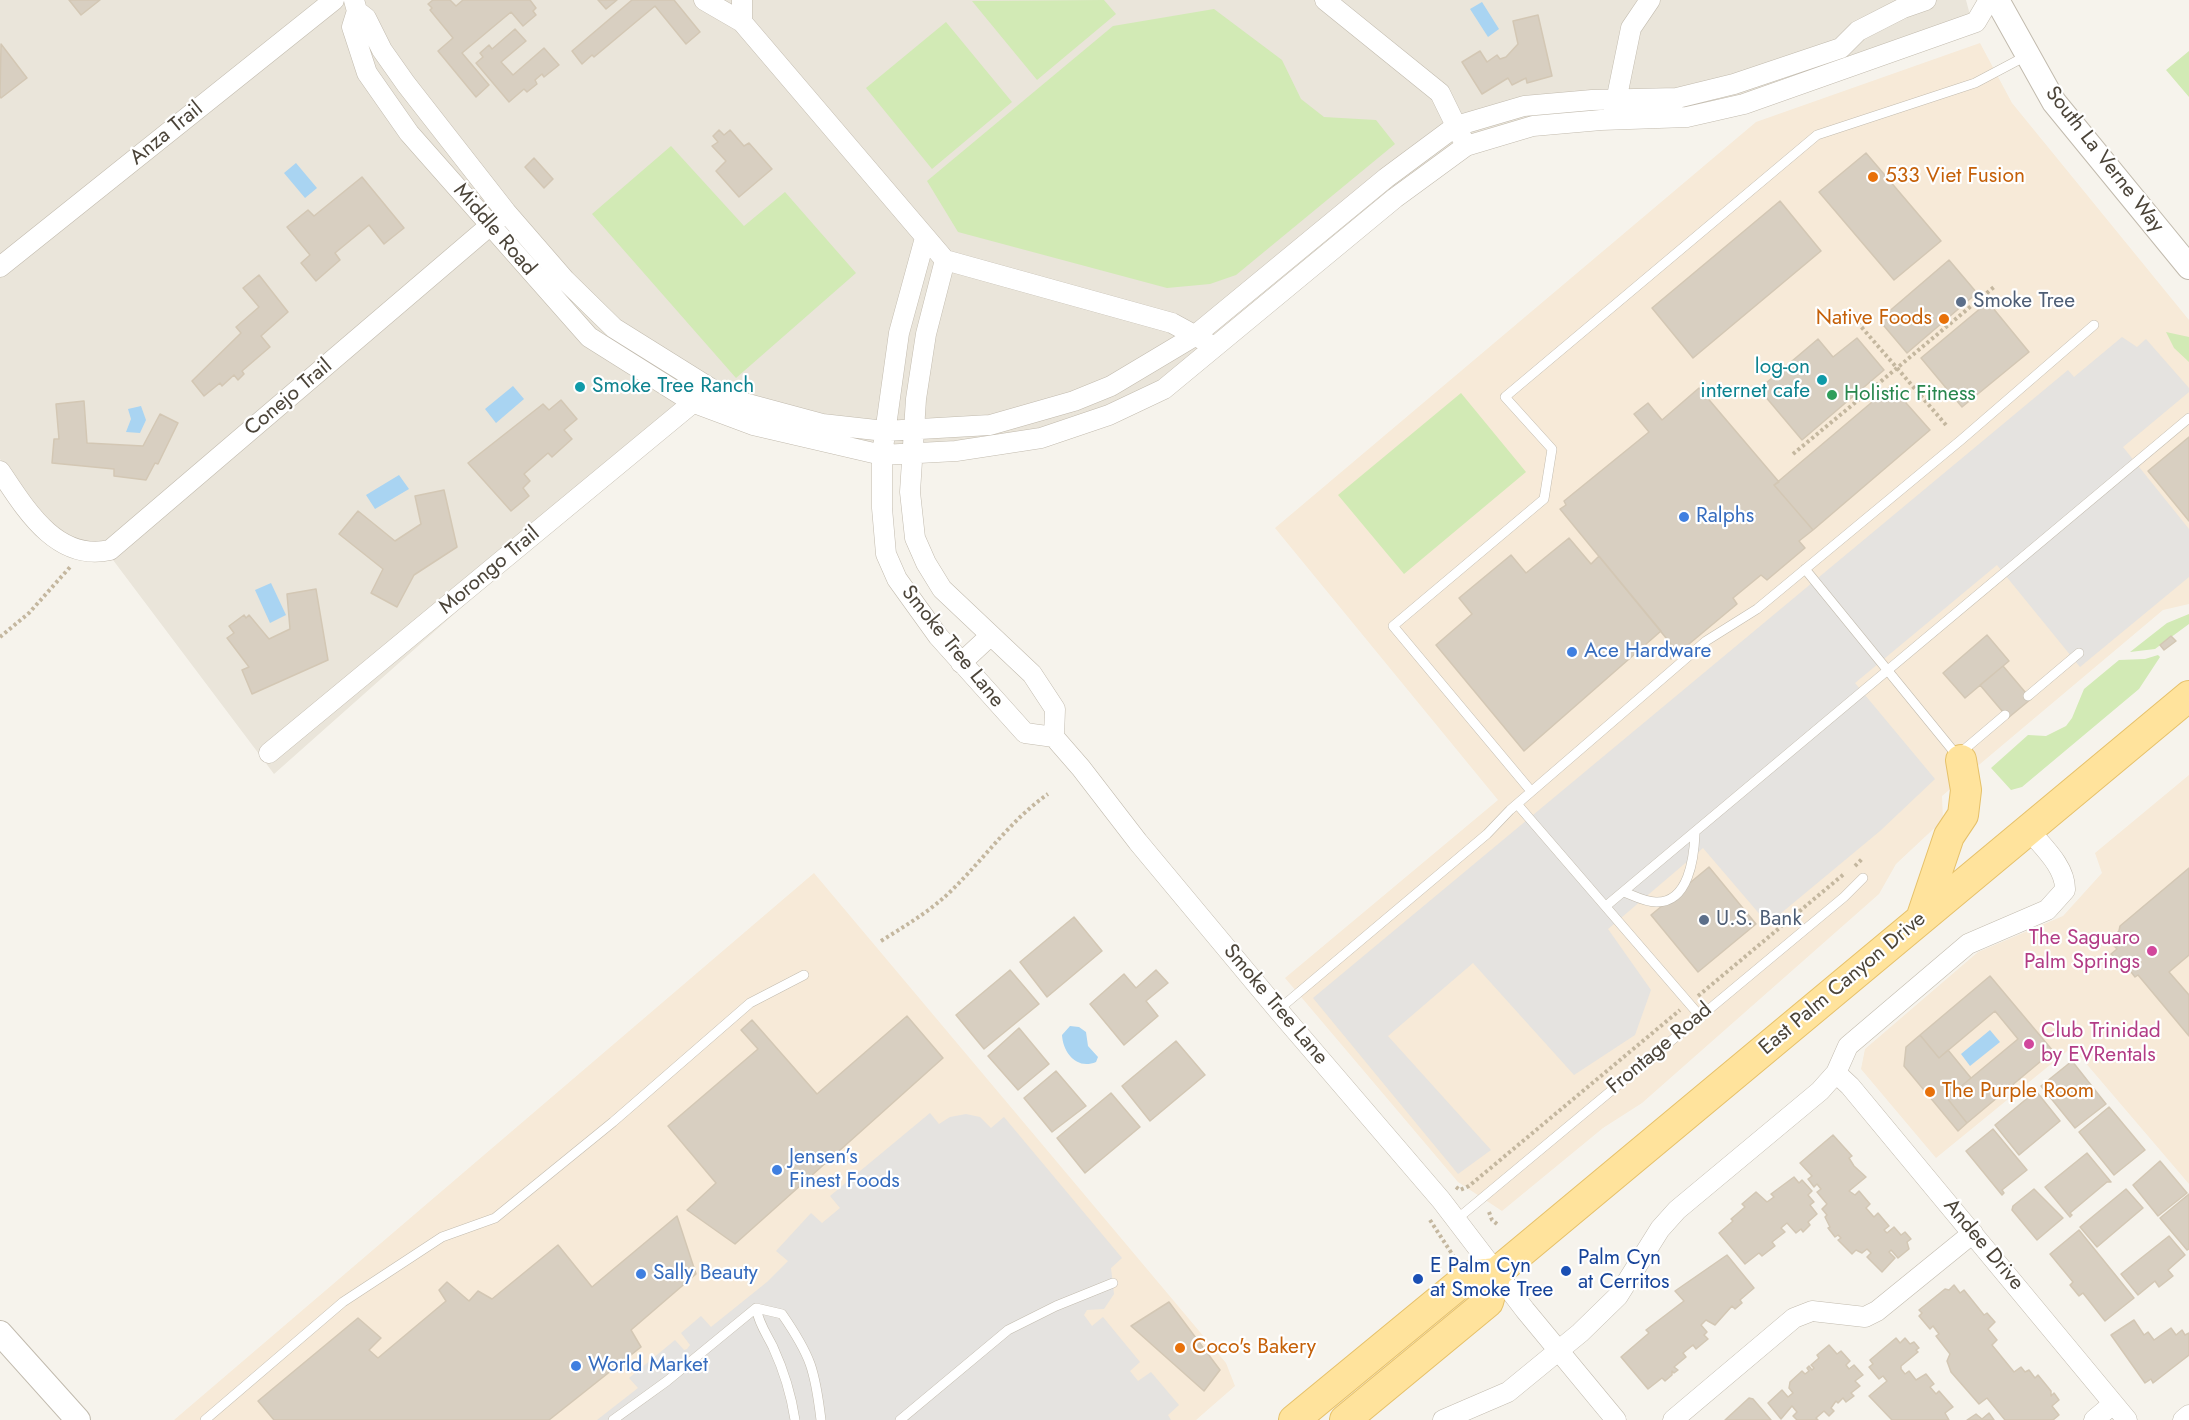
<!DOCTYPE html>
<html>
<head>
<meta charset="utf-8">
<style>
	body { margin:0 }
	canvas { display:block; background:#f6f3ec }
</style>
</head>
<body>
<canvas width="2189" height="1420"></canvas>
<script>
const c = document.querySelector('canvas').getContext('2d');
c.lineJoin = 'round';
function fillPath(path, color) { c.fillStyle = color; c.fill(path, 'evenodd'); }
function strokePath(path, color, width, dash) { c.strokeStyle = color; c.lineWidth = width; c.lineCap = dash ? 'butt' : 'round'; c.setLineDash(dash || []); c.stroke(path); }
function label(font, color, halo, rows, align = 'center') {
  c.font = font + ' Jost,sans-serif'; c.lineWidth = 4.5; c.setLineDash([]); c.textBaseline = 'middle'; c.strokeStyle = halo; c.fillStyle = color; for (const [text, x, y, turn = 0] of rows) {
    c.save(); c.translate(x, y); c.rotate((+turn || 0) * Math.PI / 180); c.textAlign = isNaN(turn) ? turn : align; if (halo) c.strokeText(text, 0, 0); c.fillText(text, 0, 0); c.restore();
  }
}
const residential = new Path2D(`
	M0,0H1966L1970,15L1738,97L1687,111H1577L1508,123L1473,137L1174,379L1058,428L909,449L831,438L708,399L615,471L274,774L113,560L84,554L48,523L0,459Z`);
const commercial = new Path2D(`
	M1980,43L2012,103L2189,320V604L2163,610L1942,796L1943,820L1896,864L1879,894L1642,1103L1603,1128L1502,1211L1458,1182L1285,978L1498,800L1275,528L1756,122Z
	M2189,775V1184L2072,1047L1936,1158L1861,1069L1865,1049L1978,952L2063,916L2102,873L2095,853Z
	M814,873L1226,1363L1235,1386L1196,1420H174Z`);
const green = new Path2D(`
	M1104,0L1116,14L1037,80L972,1Z
	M1214,9L1282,60L1301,99L1324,117L1376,120L1395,144L1236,275L1210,284L1167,288L958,232L927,181L1113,26Z
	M946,22L1012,102L932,169L866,88Z
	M2189,51V97L2166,70Z
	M671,146L744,226L785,192L856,273L736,378L592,214Z
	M2166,332L2189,337V362L2174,348Z
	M1461,393L1526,472L1404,574L1338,495Z
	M2189,614V624L2155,649L2130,652L2167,623Z
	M2158,655L2160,657L2139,689L2022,787L2011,790L1991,768L2028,735L2046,736L2066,726L2072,718L2084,689L2119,660L2145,659Z`);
const parking = new Path2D(`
	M2122,337L2137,347L2146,339L2189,388V392L2123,447L2189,529V577L2080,667L1997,565L1855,683L1935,779L1880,831L1768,924L1703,848L1608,929L1651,990L1635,1035L1574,1075L1473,963L1388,1036L1491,1150L1458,1174L1313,998L2068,370L2074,377Z
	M930,1113L939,1124L950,1117L966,1114L980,1117L991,1128L1004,1117L1122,1258L1111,1268L1114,1294L1104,1309L1087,1310L1084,1315L1092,1326L1103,1317L1140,1362L1130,1371L1138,1381L1151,1372L1179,1405L1168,1415L1171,1420H597L638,1388L629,1378L675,1340L684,1350L687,1349L690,1345L681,1333L701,1316L711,1327L767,1282L788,1261L776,1251L811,1213L822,1223L840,1208L830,1196Z`);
const water = new Path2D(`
	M1482,2L1499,29L1488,37L1470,9Z
	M296,163L317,188L305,198L284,173Z
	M513,386L524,399L496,423L485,409Z
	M141,406L146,420L140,433L126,432L131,419L128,409Z
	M399,475L409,489L375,509L366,495Z
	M271,583L286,615L270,623L255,590Z
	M1070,1026L1079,1027L1086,1032L1088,1046L1098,1057L1096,1062C1077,1070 1063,1053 1062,1035Z
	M1990,1030L2000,1042L1970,1066L1961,1054Z`);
const building = new Path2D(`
	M69,0H100L81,15Z
	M433,0H450L456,6L463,0H530L536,8L533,11L536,15L523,26L511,12L462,53L489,85L476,97L438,51L453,38L430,10L432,8L428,4Z
	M598,0H617L606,9Z
	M632,0H674L700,32L686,44L655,6L594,57L592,55L582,64L572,51Z
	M1538,15L1552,76L1527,83L1526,78L1512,85L1508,78L1482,94L1462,62L1480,51L1487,62L1497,55L1500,59L1506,57L1518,44L1513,21Z
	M515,29L526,41L501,62L513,75L544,48L559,65L544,77L542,74L535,80L537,84L527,92L524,89L509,102L476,63L483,57L480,53L489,45L492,49Z
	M1,44L27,78L1,98L0,96Z
	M719,130L724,135L730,130L744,146L749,143L772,169L739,197L716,171L726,161L712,146L718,142L713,136Z
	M1866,153L1941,241L1894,280L1819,192Z
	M534,158L553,179L544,188L525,167Z
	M362,177L404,228L384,244L369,225L335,253L340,260L316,281L301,263L310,255L287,227L308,210L314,216Z
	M1780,201L1821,251L1693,358L1652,308Z
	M1949,260L1977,293L1907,353L1879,320Z
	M259,275L288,312L261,336L270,347L242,371L244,374L238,380L234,375L222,386L220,383L204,396L192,381L241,333L236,327L259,307L243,288Z
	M1988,302L2029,352L1962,407L1921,358Z
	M1857,338L1884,370L1802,440L1759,389L1818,339L1833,357Z
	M1891,386L1930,430L1813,530L1774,485Z
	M1699,388L1779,482L1774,485L1813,530L1799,541L1805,548L1767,580L1761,575L1733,598L1737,604L1671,659L1664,651L1671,644L1560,509L1566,505L1564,501L1649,432L1634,414L1648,403L1662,420Z
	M561,400L577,419L564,430L572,439L552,457L548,453L524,474L530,481L523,488L529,496L511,511L468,463L543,404L549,410Z
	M84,401L87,443L143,446L160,414L178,423L158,464L155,463L146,480L114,476V469L52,463L54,439H59L56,404Z
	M2189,437V521L2148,471Z
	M444,490L457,547L414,575L397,607L371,593L383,569L339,534L358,511L395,541L421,524L415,496Z
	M1569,538L1591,564L1599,556L1661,631L1524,751L1436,645L1472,614L1459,598L1511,555L1526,573Z
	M316,589L328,660L252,694L242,670L249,667L227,638L234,633L229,626L244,615L246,618L249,615L269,639L290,629L287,594Z
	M1987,635L2009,661L1965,698L1943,673Z
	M2171,636L2176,641L2164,650L2160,645Z
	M2003,666L2031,699L2008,718L1980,685Z
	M1709,867L1756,924L1698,972L1651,915Z
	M2189,868V955L2169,972L2189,995V1036L2138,975L2135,977L2128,968L2125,970L2111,954L2117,949L2109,940L2119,931L2120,926Z
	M1074,917L1102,951L1047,997L1020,962Z
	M1010,970L1039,1004L984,1049L956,1015Z
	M1156,970L1168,983L1146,1001L1158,1016L1124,1045L1090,1004L1124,974L1136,988Z
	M1990,976L2053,1051L1967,1123L1947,1098L2018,1039L1995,1011L1939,1058L1920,1035Z
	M907,1016L943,1058L735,1244L687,1210L716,1183L668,1126L758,1049L741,1030L752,1020L817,1094Z
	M1019,1028L1049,1064L1018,1090L988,1056Z
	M1920,1035L1939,1058L1948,1050L1971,1078L1947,1098L1967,1123L1958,1131L1904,1066L1906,1047Z
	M1176,1041L1205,1075L1150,1121L1122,1086Z
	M2072,1061L2106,1104L2075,1128L2041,1086Z
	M1056,1071L1086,1106L1052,1132L1024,1098Z
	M2036,1091L2060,1121L2019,1155L1995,1125Z
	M1111,1093L1140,1127L1085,1173L1057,1138Z
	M2109,1107L2145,1150L2114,1175L2079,1132Z
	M1993,1129L2027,1170L2002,1190L2004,1193L2002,1195L1966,1151Z
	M1833,1135L1852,1156L1849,1158L1854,1166L1866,1177L1849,1191L1855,1195L1859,1191L1870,1204L1866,1208L1874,1217L1878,1213L1889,1226L1884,1230L1887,1233L1894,1227L1901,1235L1905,1232L1911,1239L1907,1242L1909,1249L1898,1258L1891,1250L1889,1252L1895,1258L1882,1272L1867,1257L1871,1253L1867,1249L1862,1253L1856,1250L1852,1254L1838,1240L1841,1238L1838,1235L1835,1237L1828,1228L1830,1227L1825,1217L1827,1215L1822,1209L1827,1204L1817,1192L1821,1189L1817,1184L1814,1187L1808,1179L1812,1176L1800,1163Z
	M2087,1153L2111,1182H2107L2070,1213L2072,1215L2070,1217L2045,1187Z
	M2160,1161L2187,1193L2158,1216L2133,1185Z
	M1794,1177L1799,1183L1802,1180L1812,1191L1808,1195L1814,1202L1810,1205L1817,1214L1808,1222L1810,1225L1803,1232L1801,1229L1796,1233L1787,1223L1781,1228L1785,1232L1772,1242L1775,1246L1762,1256L1759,1253L1745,1264L1719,1233L1733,1221L1731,1219L1745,1207L1742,1204L1756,1192L1767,1202L1774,1197L1771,1194Z
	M2034,1189L2063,1218L2037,1240L2012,1210L2013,1206Z
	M2126,1189L2143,1208L2097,1247L2080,1227Z
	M2189,1194V1249L2187,1250L2160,1218Z
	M677,1216L696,1274L631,1330L641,1347L549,1420H274L258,1401L358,1318L381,1338L369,1350L378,1358L446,1301L439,1290L447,1282L469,1301L478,1291L492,1299L558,1245L592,1287Z
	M2079,1230L2134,1298L2105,1321L2083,1293L2079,1296L2070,1285L2073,1282L2050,1254Z
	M2169,1236L2185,1255L2168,1270L2173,1276L2159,1287L2155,1281L2138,1295L2121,1274Z
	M1727,1255L1754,1288L1740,1300L1742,1303L1735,1309L1732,1306L1715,1325L1706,1320L1701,1325L1707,1332L1704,1335L1708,1339L1696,1349L1693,1345L1683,1353L1686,1357L1674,1367L1678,1370L1674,1373L1672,1371V1375L1665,1381L1662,1378L1648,1389L1621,1357L1649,1333L1646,1330L1684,1301L1675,1291Z
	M1954,1285L1960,1293L1964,1290L1984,1315L1987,1313L1995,1322L1988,1329L1997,1340L1992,1345L2014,1372L2021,1367L2025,1372L2029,1370L2035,1378L2038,1375L2051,1391V1396L2054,1393L2059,1400L2052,1406L2059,1415L2053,1420H2005L1987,1398L1979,1404L1951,1372L1947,1361L1950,1354L1936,1336L1939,1334L1933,1326L1930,1329L1919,1316L1922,1313L1919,1310L1945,1289L1949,1290Z
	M1169,1302L1220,1370L1204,1391L1131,1326Z
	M2134,1320L2144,1335L2148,1332L2154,1340L2171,1328L2176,1335L2182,1330L2185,1335L2189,1333V1355L2153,1383L2151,1379L2145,1383L2111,1335Z
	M1896,1338L1900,1343L1905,1338L1910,1344L1914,1342L1919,1348L1916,1350L1918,1352L1901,1366V1369L1905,1374L1909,1371L1916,1380L1926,1374L1934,1384L1930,1387L1936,1394L1939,1391L1953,1407L1945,1413L1949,1420H1892L1869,1396L1887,1381L1883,1376L1879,1379L1869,1367L1873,1364L1870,1360Z
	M1829,1345L1837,1354L1841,1351L1850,1361L1846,1365L1849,1369L1854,1365L1863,1375L1855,1381L1860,1386L1851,1393L1854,1396L1846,1402L1843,1398L1838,1403L1836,1401L1831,1408L1834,1411L1829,1416L1824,1411L1816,1418L1818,1420H1797L1793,1416L1797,1412L1792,1406L1781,1419L1768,1403L1782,1390L1788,1397L1793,1393L1789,1388L1790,1382L1802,1371L1805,1374L1809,1371L1807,1368L1809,1366L1812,1370L1814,1368L1811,1365L1819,1358L1817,1355Z
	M1749,1398L1753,1399L1771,1420H1725Z
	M1989,1413L1994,1420H1967L1976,1414L1982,1419Z`);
const path = new Path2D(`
	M1946,425L1897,368L1994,287
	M1793,454L1897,368L1851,315
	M0,637L29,613L71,566
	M1855,866L1863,858
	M881,941C908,924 934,909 956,886C987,855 1012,819 1048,794
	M1698,996L1844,874
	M1456,1187L1460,1190L1469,1186L1680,1010
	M1489,1212L1492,1220L1497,1224
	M1430,1220L1454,1257`);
const service = new Path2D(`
	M1805,569L1959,758
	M2028,696L2079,653
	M1959,754L2005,715
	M1531,791L1393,626L1544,499L1552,449L1505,397L1817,135L1975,83L2026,56
	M1517,804L1700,1016
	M1624,892C1634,896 1645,902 1656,902C1689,903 1694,857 1695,834
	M1606,906L2189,418
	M1278,1010L1487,834L1510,810L1706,641L1757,609L1961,440L2094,325
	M1457,1219L1844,897L1863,878
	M756,1308L782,1314C811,1356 815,1370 821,1420
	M756,1308C759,1324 766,1333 773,1347C784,1371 791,1393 795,1420
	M205,1420L343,1302L442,1237L495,1218L613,1122L750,1003L804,975
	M613,1420L667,1381L756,1308
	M900,1420L1008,1330L1056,1306L1113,1283`);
const minor = new Path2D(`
	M354,0L357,11L352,27L367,73L409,133L589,337L694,403L753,425L882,455L956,451L1041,438L1109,415L1164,389L1395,198L1466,146L1533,126L1601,120L1687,117L1744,104L1976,22L1989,0
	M704,0L742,22L945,260L1172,323L1205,341
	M742,0V22
	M1325,0L1440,93L1462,138
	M357,11L366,18L382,50L406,84L506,212L565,280L614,328L710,388L744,403L822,424L885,431L990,425L1074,401L1111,386L1193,337L1386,178L1456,126L1524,106L1592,100L1677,98L1734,84L1841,48L1858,31L1903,8L1926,0
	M1614,111L1631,28L1650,0
	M925,238L899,333L882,455V508L886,554L897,579L938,636L1025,733L1054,737L1081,768L1138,842L1278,1010L1441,1200L1525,1310L1616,1420
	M945,260L926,334L916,399L910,492L915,538L926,563L942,589L1032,674L1055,709L1054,737
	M0,267L334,0
	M0,471C26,510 57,562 110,550L500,217
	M961,663L990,636
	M269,753L701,396
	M1836,1073L1850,1086L2127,1420
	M1443,1420L1508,1392L1580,1333L1618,1296L1660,1229L1677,1210L1820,1091L1836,1073L1848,1046L1968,944L2047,910L2065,890C2066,867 2042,846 2028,829
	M1673,1420L1794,1318L1812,1311L1865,1317L1877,1311L1973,1233
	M2094,1420L2113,1404
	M2183,1420L2189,1415`);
const tertiary = new Path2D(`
	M1997,0L2054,102L2189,267
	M0,1333L78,1420`);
const primary = new Path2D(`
	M1921,919L1949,836L1963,815L1966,790L1961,760
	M1294,1420L1469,1276L1496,1273
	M1345,1420L1488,1302L1496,1273L2189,696`);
const markers = [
	[1873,177,6,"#e8710a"],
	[1961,302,6,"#5c6f8a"],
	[1944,319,6,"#e8710a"],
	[1822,380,6,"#0f9aa8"],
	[580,387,6,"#0f9aa8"],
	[1832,395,6,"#2e9e5b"],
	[1684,517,6,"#3f7fe0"],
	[1572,652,6,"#3f7fe0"],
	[1704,920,6,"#5c6f8a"],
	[2152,951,6,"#d1479c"],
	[2029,1044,6,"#d1479c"],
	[1930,1092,6,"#e8710a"],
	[777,1170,6,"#3f7fe0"],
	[1566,1271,6,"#1a4fb4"],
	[641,1274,6,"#3f7fe0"],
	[1418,1279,6,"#1a4fb4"],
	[1180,1348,6,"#e8710a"],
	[576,1366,6,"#3f7fe0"]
];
const streetNames = [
	["Anza Trail",167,134,-39],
	["South La Verne Way",2104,160,52],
	["Middle Road",494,230,49],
	["Conejo Trail",289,398,-40],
	["Morongo Trail",490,571,-40],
	["Smoke Tree Lane",952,647,51],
	["East Palm Canyon Drive",1843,984,-40],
	["Smoke Tree Lane",1275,1005,50],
	["Frontage Road",1660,1049,-40],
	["Andee Drive",1983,1245,50]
];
const foodNames = [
	["533 Viet Fusion",1885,177],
	["Native Foods",1932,319,"right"],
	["The Purple Room",1942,1092],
	["Coco's Bakery",1192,1348]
];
const serviceNames = [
	["Smoke Tree",1973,302],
	["U.S. Bank",1716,920]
];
const cultureNames = [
	["log-on",1810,368],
	["internet cafe",1810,392],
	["Smoke Tree Ranch",592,387,"left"]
];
const leisureNames = [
	["Holistic Fitness",1844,395]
];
const shopNames = [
	["Ralphs",1696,517],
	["Ace Hardware",1584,652],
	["Jensen’s",789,1158],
	["Finest Foods",789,1182],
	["Sally Beauty",653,1274],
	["World Market",588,1366]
];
const hotelNames = [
	["The Saguaro",2140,939],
	["Palm Springs",2140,963],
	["Club Trinidad",2041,1032,"left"],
	["by EVRentals",2041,1056,"left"]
];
const transitNames = [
	["Palm Cyn",1578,1259],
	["at Cerritos",1578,1283],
	["E Palm Cyn",1430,1267],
	["at Smoke Tree",1430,1291]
];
fillPath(residential, '#eae5da');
fillPath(commercial, '#f7ead8');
fillPath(green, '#d2eab5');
fillPath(parking, '#e5e3e0');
fillPath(water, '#a9d4f2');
fillPath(building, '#d8cfc1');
strokePath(building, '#d3c7b4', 1.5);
strokePath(service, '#c2bbae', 10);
strokePath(minor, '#c2bbae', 21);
strokePath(tertiary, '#c2bbae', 26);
strokePath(primary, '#e6c16a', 32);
strokePath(path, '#c4b79f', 4, [3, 3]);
strokePath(service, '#fff', 9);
strokePath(minor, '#fff', 20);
strokePath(tertiary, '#fff', 24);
strokePath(primary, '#ffe39c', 30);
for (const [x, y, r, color] of markers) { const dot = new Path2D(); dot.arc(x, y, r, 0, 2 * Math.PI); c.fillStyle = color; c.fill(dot); strokePath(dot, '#fff', 2); }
label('21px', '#4b4439', '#fff', streetNames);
label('21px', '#c56008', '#fff', foodNames, 'left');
label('21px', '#4e5e75', '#fff', serviceNames, 'left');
label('21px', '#0d838f', '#fff', cultureNames, 'right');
label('21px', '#27864d', '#fff', leisureNames, 'left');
label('21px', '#366cbe', '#fff', shopNames, 'left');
label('21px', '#b23c85', '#fff', hotelNames, 'right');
label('21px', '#164399', '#fff', transitNames, 'left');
</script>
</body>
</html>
